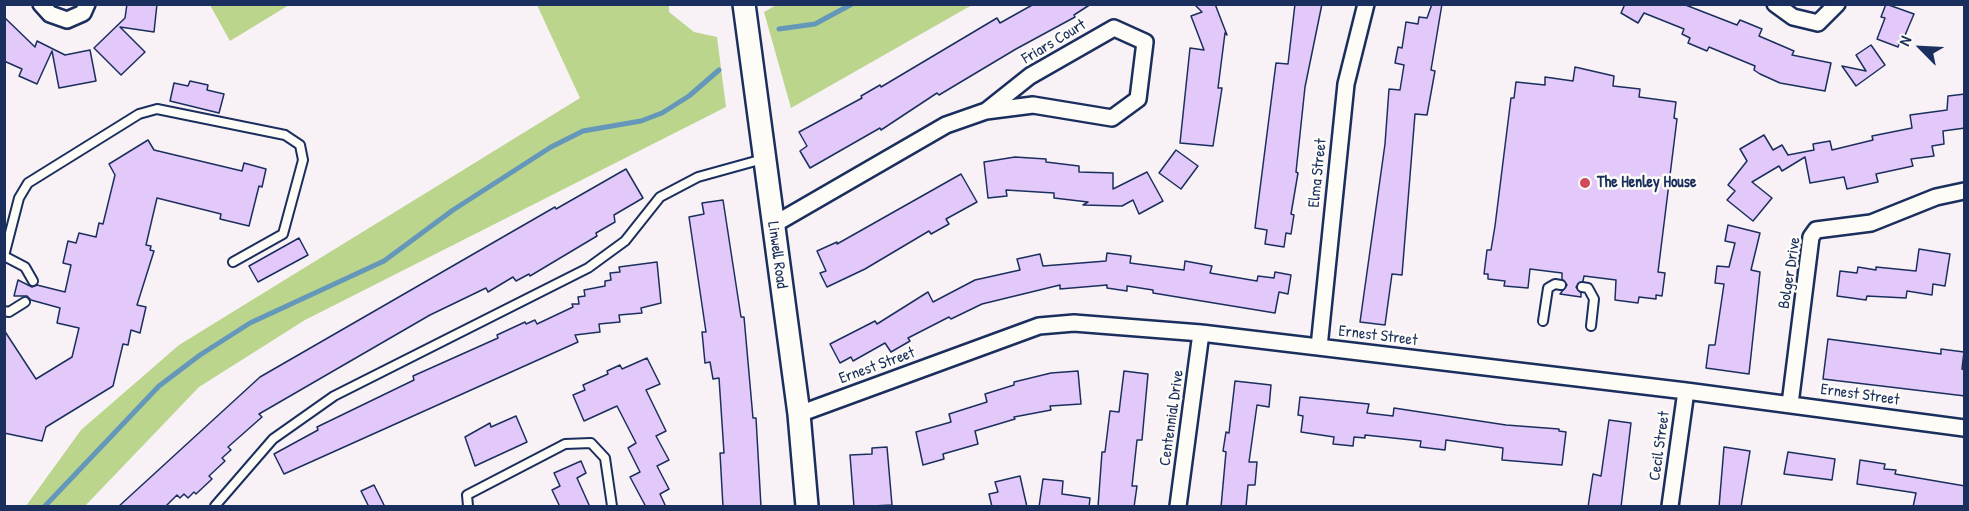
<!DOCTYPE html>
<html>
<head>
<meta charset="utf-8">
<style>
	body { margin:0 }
	#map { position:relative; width:1969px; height:511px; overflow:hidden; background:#f8f2f7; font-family:"Patrick Hand",sans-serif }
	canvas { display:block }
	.frame { position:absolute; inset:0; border:6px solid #1b2f5e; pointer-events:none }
	.north { position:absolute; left:1891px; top:18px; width:60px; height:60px; -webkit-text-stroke:4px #fdfcf7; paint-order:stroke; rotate:294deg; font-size:16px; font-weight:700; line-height:24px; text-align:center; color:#1b2f5e }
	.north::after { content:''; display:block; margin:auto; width:21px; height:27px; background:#1b2f5e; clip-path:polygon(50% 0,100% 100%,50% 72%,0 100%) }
</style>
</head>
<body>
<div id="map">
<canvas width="1969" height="511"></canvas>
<div class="frame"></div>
<div class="north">N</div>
</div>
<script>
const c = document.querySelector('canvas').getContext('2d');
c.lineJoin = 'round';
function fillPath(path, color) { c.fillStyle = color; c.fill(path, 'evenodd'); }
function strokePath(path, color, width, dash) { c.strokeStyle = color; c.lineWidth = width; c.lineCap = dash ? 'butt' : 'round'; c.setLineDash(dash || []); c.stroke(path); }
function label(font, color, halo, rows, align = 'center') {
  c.font = font + ' "Patrick Hand",sans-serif'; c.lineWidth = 5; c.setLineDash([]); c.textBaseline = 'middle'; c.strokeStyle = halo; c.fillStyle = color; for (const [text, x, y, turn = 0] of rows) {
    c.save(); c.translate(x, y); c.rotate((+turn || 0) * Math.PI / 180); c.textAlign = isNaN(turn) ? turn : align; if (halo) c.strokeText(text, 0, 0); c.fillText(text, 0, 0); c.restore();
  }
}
const green = new Path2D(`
	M778,4H972V5L791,108L764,12Z
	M210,5H289L230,41Z
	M537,5H669V12L694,32L717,37L726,107L305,320L199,387L85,506H26L81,430L179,345L580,98Z`);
const stream = new Path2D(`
	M779,29L815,24L852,4
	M45,506L159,386L200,355L250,323L384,261L453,210L551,147L583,131L641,121L662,113L689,96L719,70`);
const building = new Path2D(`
	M127,4H157L154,32L120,27L145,52L121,75L94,48L125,18Z
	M1034,4H1091L1074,15L1075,17L1016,49L939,95L937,93L881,130L880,128L810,168L800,151L807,146L799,132L862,98L861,96L880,85L881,87L997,18L1000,23Z
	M1194,4H1215L1227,35L1225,33L1218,88H1222L1213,146L1180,143L1190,48L1204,50L1191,16L1202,12Z
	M1295,4H1322L1305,87L1296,172L1298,173L1291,214L1294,215L1291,234L1286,233L1284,247L1265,244L1267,230L1255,228L1276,63L1288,64Z
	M1432,4H1442L1431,70L1435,71L1427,115L1415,114L1402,275L1392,274L1385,325L1360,322L1385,144L1389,89L1400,90L1404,65L1395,63L1398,47L1402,48L1406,22L1418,24L1419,17L1427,18Z
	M1625,4H1683L1737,25L1740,20L1762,29L1759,36L1794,51L1792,55L1831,63L1825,91L1780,83L1760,74L1754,70L1755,66L1709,47L1707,51L1688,43L1690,38L1682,34L1684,29L1644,13L1638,23L1621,13Z
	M1886,4L1914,14L1903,40L1901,39L1898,47L1877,39L1885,18L1881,17Z
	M4,17L35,47L37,41L65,55L90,50L96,81L59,88L52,51L37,84L19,76L22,69L4,61Z
	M1871,45L1885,65L1856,86L1842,66L1866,71L1856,55Z
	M1575,67L1614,76L1613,86L1640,89L1639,97L1676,102L1674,118L1677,119L1658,272L1665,273L1662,296L1656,295V299L1639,297L1638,303L1615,300L1616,280L1584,276L1583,281L1576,287L1581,293V297L1560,294L1567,285L1562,279V273L1530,269L1528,288L1504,286L1505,281L1488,279V274H1484L1487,250H1491L1495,226L1511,98H1514L1516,82L1545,85V77L1573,81Z
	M190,81L208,85L207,90L224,94L219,113L170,101L174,83L188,86Z
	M1965,94V128L1943,131L1944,144L1932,146L1934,156L1911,159L1913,166L1876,174L1878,182L1847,189L1844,177L1810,183L1805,157L1782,171L1779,166L1752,182L1772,198L1753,221L1727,200L1735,191L1728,185L1747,161L1740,149L1764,135L1773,150L1782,145L1788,155L1814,150L1813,144L1830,141L1832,150L1873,140L1872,136L1912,128L1910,115L1947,110L1948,96Z
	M148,140L154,150L242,171L244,163L266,169L262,187L259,186L249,226L220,219L221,214L157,198L146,245L151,246L150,250L154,251L137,305L146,307L140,333L131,330L128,345L123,344L113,386L46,427L42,441L4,433V330L36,379L72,357L79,328L57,323L60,308L31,300L27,296H14L18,280L32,287L37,285L65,292L71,265L63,263L68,241L76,243L79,233L96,237L99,223L103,224L115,175L109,164Z
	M1176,150L1198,166L1181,189L1159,173Z
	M1015,157L1046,159V162L1079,166V172L1113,173V189L1147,172L1163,201L1139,214L1133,200L1122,206L1083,205L1088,202L1054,198V193L1006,190L1007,196L988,198L984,162Z
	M626,169L643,198L614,215L615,222L596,233L597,236L530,276L529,274L516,281L513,277L488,292L486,288L430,315L259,414L262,417L228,447L231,450L222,458L225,461L209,476L212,479L196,494L194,492L188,498L184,494L180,498L177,495L165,507H118L260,377L555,207L556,209Z
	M961,174L977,202L946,219L949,224L931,234L929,231L865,269L827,287L820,273L826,271L817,251L837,242V244Z
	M723,200L741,317H744L753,418H756L761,507H723L720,453H724L719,378L713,379L710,362L705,363L702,332H706L689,217L704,214L702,203Z
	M1728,225L1760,233L1751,270L1760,272L1749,374L1706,368L1709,345H1715L1724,284L1715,283L1717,266L1729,267L1735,243L1725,241Z
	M299,238L308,255L258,282L249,266Z
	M1919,249L1950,254L1945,286L1933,284L1932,295L1907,291L1906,298L1867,296L1866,300L1837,296L1840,271L1857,273L1858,267L1876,270V267L1916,271Z
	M1107,253L1131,256L1130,263L1184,270L1185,261L1212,266L1210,273L1257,281L1258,276L1274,278L1275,272L1291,275L1288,294L1279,292L1275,313L1153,293V290L1127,286V291L1107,288V285L1060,289V285L982,304L951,319L949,317L908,338L910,341L891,352L885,343L853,361L851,357L840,363L830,344L875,321L877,324L928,292L933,302L975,280L1020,270L1017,259L1040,254L1043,266L1106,261Z
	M657,262L661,303L641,308L642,313L619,315L620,322L599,324L600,332L575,335L578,342L284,474L274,454L318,430L317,427L414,380L413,376L498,338L497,335L525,322L526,324L535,320L537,324L573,307L572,304H579L578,297L585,296L584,290L605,286V281L611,280L610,273L620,272L619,267Z
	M1828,339L1941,354V349L1964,352L1962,369L1965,370V396L1823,379Z
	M647,358L660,384L646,390L666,431L656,436L669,460L657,466L669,489L660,494L666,507H646L630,477L640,472L628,448L636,443L617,406L584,421L573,395L585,390L583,385L608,374L607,371L620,365L622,369Z
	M1078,371L1081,404L1050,406L1051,410L1014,417L1015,419L975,431L978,444L943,454L944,459L923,465L916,432L951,422L949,414L987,402L985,394L1014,385V382L1051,373Z
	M1124,371L1148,374L1142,440H1137L1132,486H1137L1134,507H1098L1102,452H1105L1110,411L1119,412Z
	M1235,381L1271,385L1269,407L1257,405L1249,462H1257L1255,485H1248L1246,507H1221L1226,452L1223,451L1226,432L1229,433Z
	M1300,397L1369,404L1367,413L1393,416L1394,408L1506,425L1559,429V431L1566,432L1562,465L1502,460L1503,448L1446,440L1445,450L1420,447L1421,441L1365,435V438L1354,437L1353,446L1333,444L1334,437L1301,432L1303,416L1298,415Z
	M516,416L527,442L475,466L465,437L490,423L491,427Z
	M1609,420L1631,423L1621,507H1588L1593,474L1601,476Z
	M887,447L892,505L854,507L850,455L872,454V448Z
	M1724,447L1750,451L1741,507H1719Z
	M1788,452L1835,459L1832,480L1784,474Z
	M1860,460L1885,464L1884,469L1896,470L1895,474L1965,486V507H1913L1916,493L1857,484Z
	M581,461L586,473L577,478L590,507H560L552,490L560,486L554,473Z
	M1020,476L1027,507H992L989,494L998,492L995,482Z
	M1043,479L1063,481L1062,494L1090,498L1089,507H1039Z
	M374,485L385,507H369L361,491Z`);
const service = new Path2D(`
	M4,256L19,198L28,183L139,114L157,109L285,135L300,145L303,160L283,234L233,262
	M4,256L25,267L33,281
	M1582,287L1588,288L1594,299L1591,326
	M4,311L9,312L25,302
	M1543,321L1548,288L1555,284L1561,285
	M215,506L273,439L334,396L588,268L625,241L660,197L698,177L763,159
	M468,506L467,495L565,444L591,443L605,458L612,506`);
const minor = new Path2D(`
	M41,4L50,14L67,20L83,13L87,4
	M1775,4L1793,17L1818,23L1837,4
	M773,225L946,125L986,111L1033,105L1112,118L1138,99L1145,42L1114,28L1030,76L986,111
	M1319,347L1346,84L1366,4
	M1790,404L1811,237L1816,230L1871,223L1936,197L1964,191
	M799,414L1039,326L1074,323L1201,333L1686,391L1964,428
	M1178,506L1201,333
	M1670,506L1686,391`);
const secondary = new Path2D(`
	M744,4L799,414L807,506`);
const markers = [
	[1585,183,6,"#d1495b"]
];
const streetNames = [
	["Friars Court",1054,42,-31],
	["Elma Street",1318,173,-84],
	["Linwell Road",777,255,82],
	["Bolger Drive",1790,273,-81],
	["Ernest Street",1378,336,7],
	["Ernest Street",877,366,-20],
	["Ernest Street",1860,395,8],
	["Centennial Drive",1172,418,-82],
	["Cecil Street",1660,446,-82]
];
const poiNames = [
	["The Henley House",1597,183]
];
fillPath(green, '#bbd58c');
strokePath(stream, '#6597ba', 5);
fillPath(building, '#e2c9f9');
strokePath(building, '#1b2f5e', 1.5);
strokePath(service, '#1b2f5e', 12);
strokePath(minor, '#1b2f5e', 20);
strokePath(secondary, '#1b2f5e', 26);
strokePath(service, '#fdfcf7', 8);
strokePath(minor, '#fdfcf7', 15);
strokePath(secondary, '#fdfcf7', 21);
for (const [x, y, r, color] of markers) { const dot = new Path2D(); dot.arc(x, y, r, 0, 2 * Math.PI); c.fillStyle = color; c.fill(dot); strokePath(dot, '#fdfcf7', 2); }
label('16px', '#1b2f5e', '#fdfcf7', streetNames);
label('bold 16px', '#1b2f5e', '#fdfcf7', poiNames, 'left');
</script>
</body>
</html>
